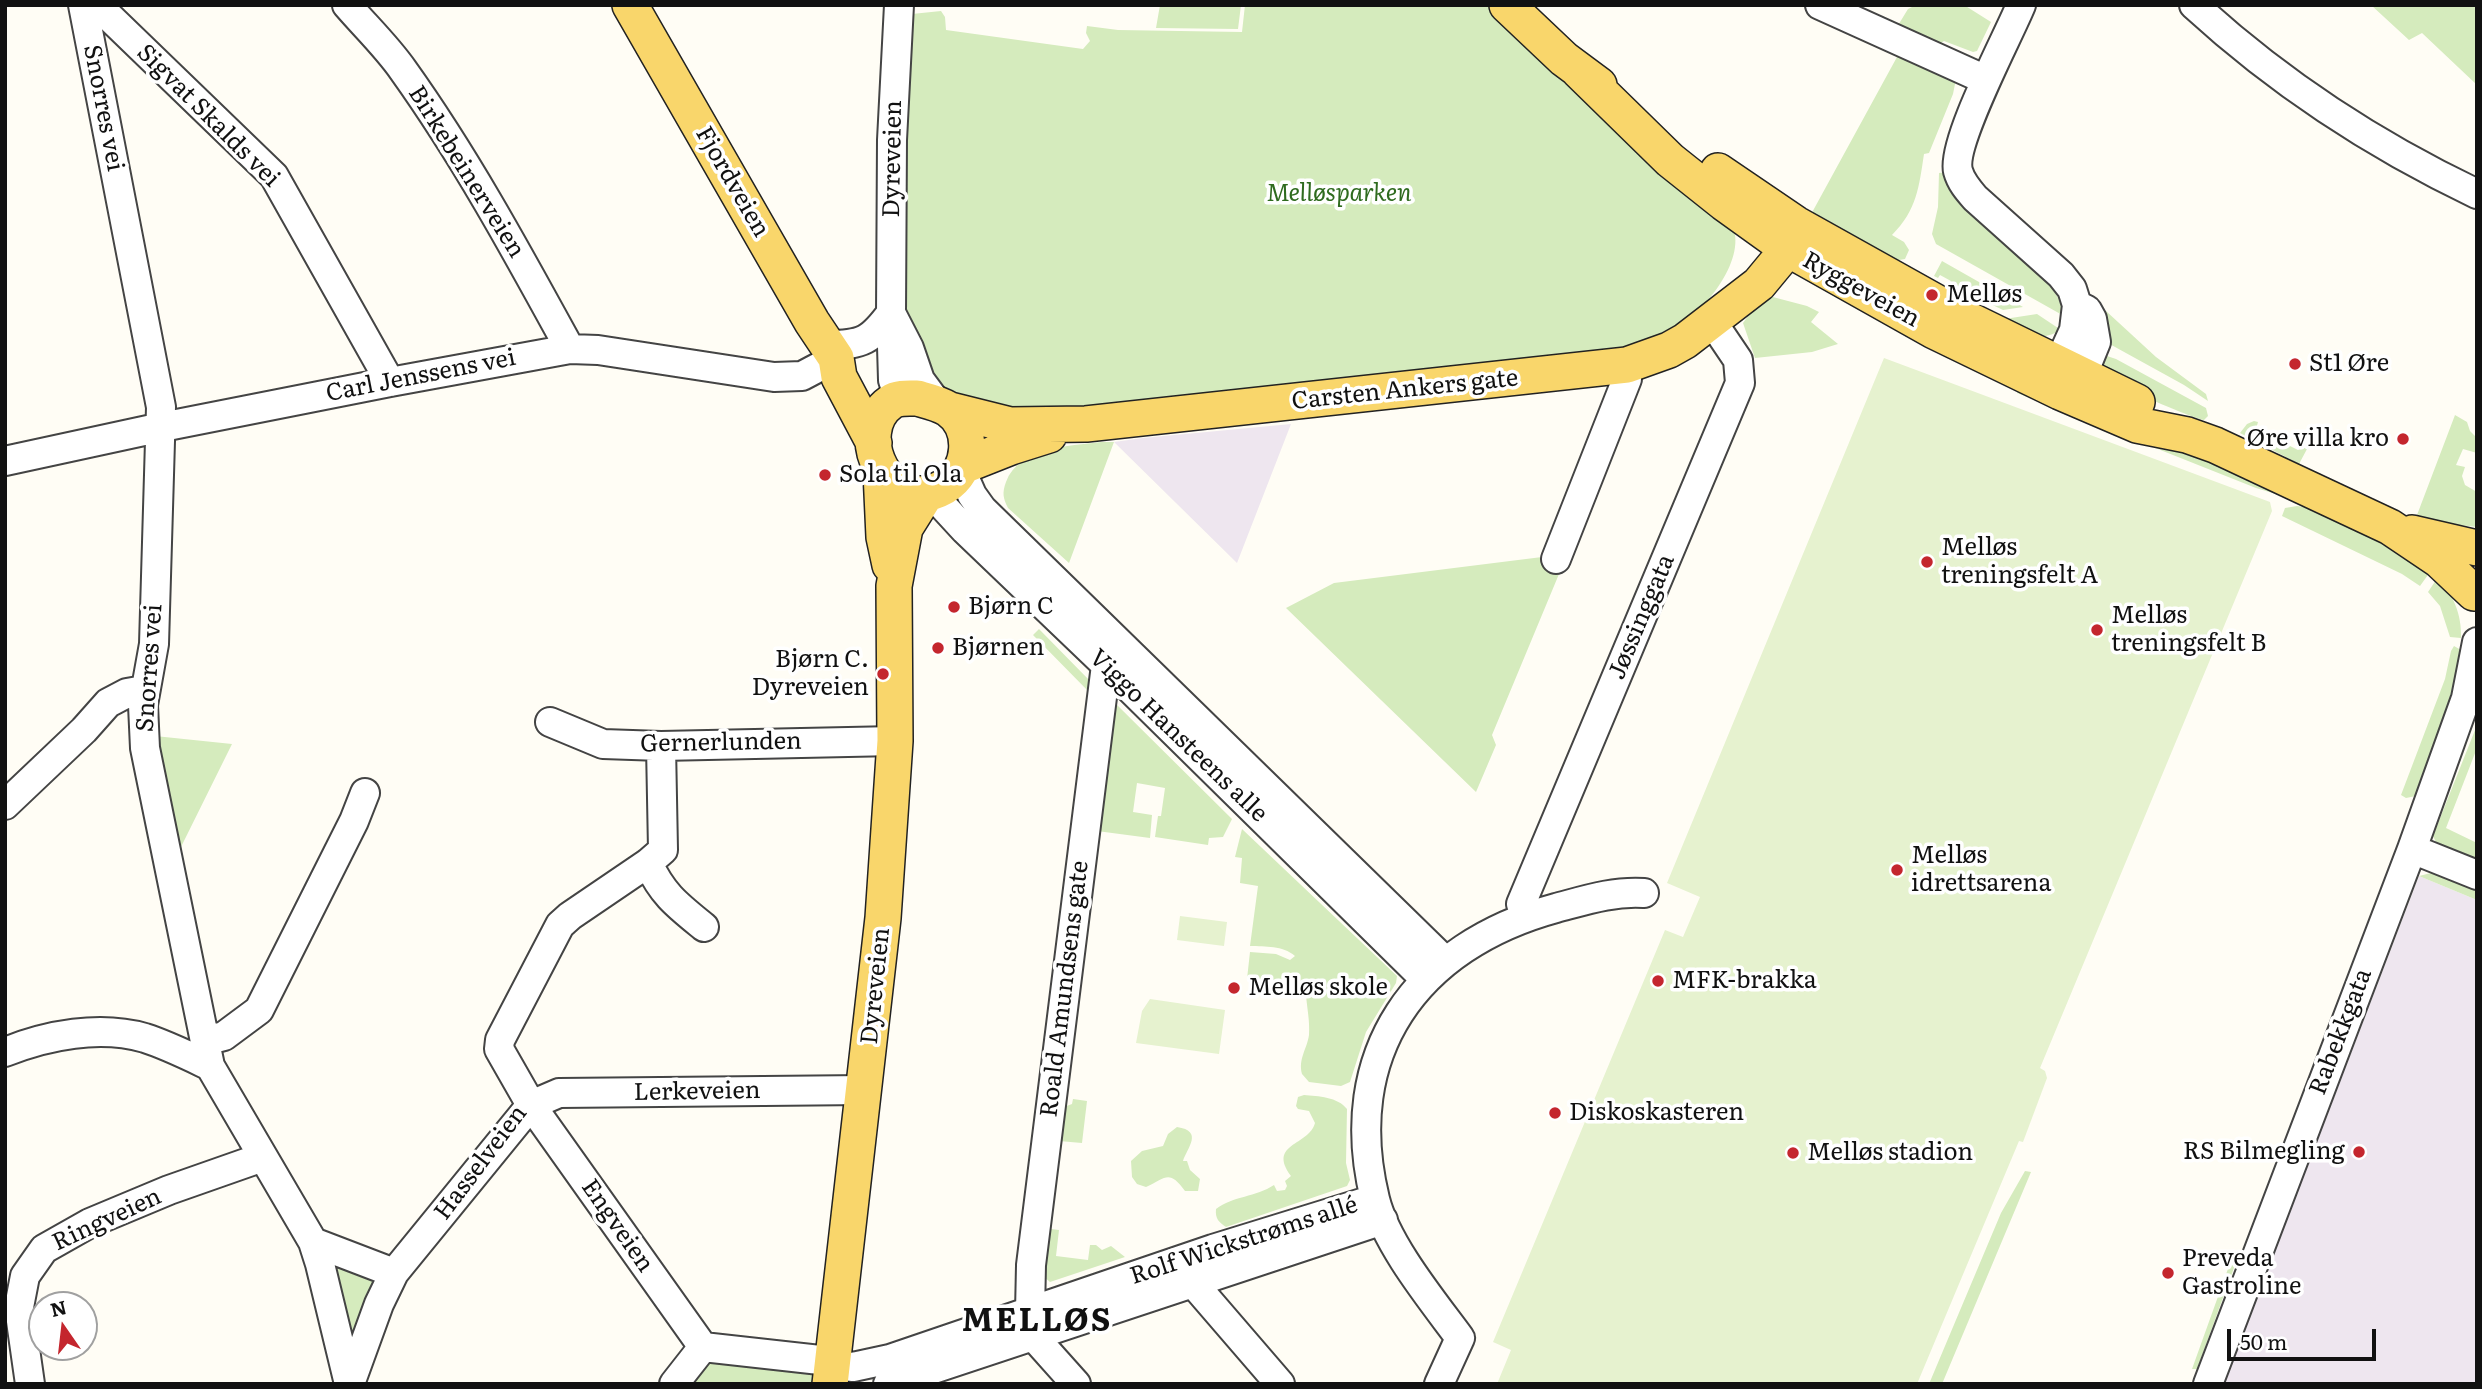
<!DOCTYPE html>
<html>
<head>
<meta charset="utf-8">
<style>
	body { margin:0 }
	#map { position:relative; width:2482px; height:1389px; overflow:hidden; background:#fffdf5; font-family:Literata,serif }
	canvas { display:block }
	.frame { position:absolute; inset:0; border:7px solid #111; pointer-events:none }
	.north { position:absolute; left:28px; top:1291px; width:70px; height:70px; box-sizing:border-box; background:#fff; border:2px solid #a0a0a0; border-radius:50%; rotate:346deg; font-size:19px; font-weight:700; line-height:28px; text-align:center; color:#111 }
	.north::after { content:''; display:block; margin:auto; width:24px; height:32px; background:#c4262e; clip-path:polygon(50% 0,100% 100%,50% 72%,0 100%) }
	.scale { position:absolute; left:2227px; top:1329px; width:149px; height:32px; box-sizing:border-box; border:4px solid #111; border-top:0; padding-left:9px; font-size:21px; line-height:24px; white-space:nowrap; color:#111; -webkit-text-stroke:5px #fff; paint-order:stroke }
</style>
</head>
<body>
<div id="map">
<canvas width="2482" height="1389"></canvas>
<div class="frame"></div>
<div class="north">N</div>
<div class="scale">50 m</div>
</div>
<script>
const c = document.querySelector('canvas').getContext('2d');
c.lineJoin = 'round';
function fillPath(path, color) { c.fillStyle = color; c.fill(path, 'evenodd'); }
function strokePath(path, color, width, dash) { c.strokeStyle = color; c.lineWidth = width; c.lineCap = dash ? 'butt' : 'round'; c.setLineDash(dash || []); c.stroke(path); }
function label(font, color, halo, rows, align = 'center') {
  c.font = font + ' Literata,serif'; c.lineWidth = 7; c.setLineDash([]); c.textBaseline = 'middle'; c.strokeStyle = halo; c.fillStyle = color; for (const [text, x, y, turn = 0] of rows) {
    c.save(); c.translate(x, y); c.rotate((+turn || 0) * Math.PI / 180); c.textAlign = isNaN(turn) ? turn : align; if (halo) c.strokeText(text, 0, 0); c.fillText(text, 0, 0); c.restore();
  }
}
const industrial = new Path2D(`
	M1291,424L1237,563L1114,442L1143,438Z
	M2419,876L2477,900V1384H2224Z`);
const green = new Path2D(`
	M1160,5H1241L1238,29L1156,28Z
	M1245,5H1487L1522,41L1734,230C1744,266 1699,317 1669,334C1654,342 1634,345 1617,351L1014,418L953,396L943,387L933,376L906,319L899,272L912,14L941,11L945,17L946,30L1083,49L1090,41L1086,33L1087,26L1118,30L1242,32Z
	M1916,5H1964L1991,22L1977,51L1973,52L1944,41L1938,45L1897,27L1908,9Z
	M2371,5H2477V85L2422,33L2409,40Z
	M1895,47L1956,79L1953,94L1929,153L1924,154C1919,187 1917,210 1892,235L1904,242L1909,250L1905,259L1899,260L1898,266L1809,218L1897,57Z
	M1947,172C1972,199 2063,282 2064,316L1936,244L1932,234L1938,207L1939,173Z
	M1942,261L2023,307L2003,310L1949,284L1951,281L1940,275L1938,278L1934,276Z
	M1769,296L1807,306L1819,312L1811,322L1838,344L1812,352L1755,358L1743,323L1751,312Z
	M2106,311L2156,357L2206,394L2208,401L2184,385L2106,342L2102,316Z
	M2037,314L2061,330C2033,345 2024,333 1998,320Z
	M2107,356L2116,359L2206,408L2208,416L2204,420C2192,418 2122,388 2113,380C2107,375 2103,367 2103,360Z
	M2019,388L2286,491L2279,495L2256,488L2017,393Z
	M2455,415L2467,422L2470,431L2477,438V453L2463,449L2456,465L2465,467L2462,476L2465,485L2477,492V527L2441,523L2417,515Z
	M2254,421L2258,422L2256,429L2298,450L2302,447L2307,449L2299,464L2240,433L2247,424Z
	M1101,442H1114L1069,563L1008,508C1003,498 1002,493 1006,482C1019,447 1069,446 1101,442Z
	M2297,506L2304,507L2373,538L2430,572L2420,586L2402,574L2282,516L2285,508Z
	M1550,556L1564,562L1492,735L1496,745L1476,792L1286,608L1334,583Z
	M2438,577C2453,595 2462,614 2461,638L2450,637L2440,606L2428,592Z
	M1039,629L1091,682L1090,693L1033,635Z
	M2454,646L2468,654L2416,796L2406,798L2401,795L2445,679L2451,651Z
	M1112,700L1232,819L1223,837L1209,838L1208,845L1155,837L1158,816H1161L1165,788L1137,783L1133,812L1152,815L1150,838L1097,831Z
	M2477,725V748L2446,828L2477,843V862L2439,848L2433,836Z
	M155,736L232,744L177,855Z
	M1242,829L1397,976L1396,983L1366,1032L1350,1082L1341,1086L1309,1082L1302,1074C1298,1059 1307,1049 1309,1035C1310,1021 1307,1008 1306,995L1291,990L1277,995L1259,994L1247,979L1250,952L1276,954L1290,960L1295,956C1282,945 1266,947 1250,946L1258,886L1240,883L1242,858L1235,857Z
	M2435,872L2477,886V900L2419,876Z
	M1304,1095C1318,1096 1338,1097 1347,1109L1346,1163L1350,1180L1347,1186L1226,1227C1219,1222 1215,1219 1216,1209C1233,1196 1256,1197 1274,1185L1277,1191L1285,1190L1287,1186L1285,1181L1291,1176C1267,1143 1309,1146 1315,1123L1309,1111L1298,1109L1296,1106L1298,1097Z
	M1073,1099L1087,1101L1082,1143L1059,1141L1064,1107L1072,1104Z
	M1177,1127C1204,1131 1187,1148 1183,1161H1187L1190,1170L1200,1179L1198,1191H1185C1169,1169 1166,1178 1146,1187L1137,1184L1132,1177L1131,1161L1142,1151L1163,1146L1168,1134Z
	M2025,1171L2031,1172L1942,1384H1929L2001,1213Z
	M1051,1229L1059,1230L1056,1256L1088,1260L1090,1245H1096L1102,1250L1111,1246L1125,1257L1050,1282L1043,1276Z
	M2234,1252L2239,1254L2197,1369H2192Z
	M329,1256L381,1277L353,1346Z
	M702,1359L815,1369L813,1384H682Z`);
const pitch = new Path2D(`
	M1884,358L2270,502L2272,511L2040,1068L2045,1071L2047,1078L2023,1142L2019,1141L1917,1384H1497L1511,1350L1493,1342L1665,930L1683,937L1700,897L1667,883Z
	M1180,916L1227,922L1224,946L1177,940Z
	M1150,999L1225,1010L1219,1054L1136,1043L1142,1011Z`);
const minor = new Path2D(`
	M83,5L161,407L154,644L143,705L145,748L210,1066L313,1242L320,1264L349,1384
	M97,5L274,176L390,382
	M347,5C365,26 387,47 403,70C466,158 518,254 570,349
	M1820,5L1986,80
	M2021,5C2008,37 1951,143 1958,171C1961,182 1968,190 1975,198L2061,275L2072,289L2077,305L2074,330L2059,363V385
	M2194,5C2278,82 2374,145 2477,194
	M828,345C863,345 871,340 891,313L892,140L899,5
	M2065,388L2083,374L2096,342L2092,319L2087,310L2077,305
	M899,399L893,380L891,313L909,348L920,380L937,403
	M5,461L162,427L390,382L570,349L598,350L774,377L802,376L836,358
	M961,470L972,495L982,509L1445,961
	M930,492L965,530L1106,665L1426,980
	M1556,559L1627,379V365
	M2466,698L2477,642
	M550,722L603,744L661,746L895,741
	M5,805L84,730L108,703L127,693L144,690
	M2412,849L2477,875
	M648,863C663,895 677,905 704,927
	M1525,917L1521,904L1740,383L1738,360L1711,320
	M205,1041L224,1036L259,1010L354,821L365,793
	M5,1052C47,1035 100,1025 145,1038C167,1045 189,1056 210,1066
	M313,1242L394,1273
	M1193,1283L1280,1384
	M1030,1312L1031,1265L1106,665
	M1034,1337L1076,1384
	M703,1347L531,1105L559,1093L865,1090
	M703,1347L820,1360
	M832,1365L853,1367L890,1359L1213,1249L1375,1199
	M30,1384L19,1307L25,1276L44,1249L90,1223L169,1190L263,1157
	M350,1384L379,1304L394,1273L531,1105L499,1049L500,1040L560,925L570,916L648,863L663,850L661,746
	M674,1384L703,1347
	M888,1384L1383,1220
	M1439,1384L1460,1338C1432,1300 1386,1244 1375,1199C1339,1053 1416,946 1556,908C1586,900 1613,891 1644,893
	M2208,1384L2412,849L2465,701L2477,681`);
const major = new Path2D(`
	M630,5L812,322L836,358L839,377L874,443
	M1507,5L1564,59L1599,85
	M1579,71L1670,160L1724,203L1788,249L1934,331L2060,392L2137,425L2187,435L2215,445L2390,527L2439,560L2474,593
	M1718,171L1796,224L1959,315L2137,402
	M917,398C928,401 938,403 948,409C975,428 972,470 944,487C889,519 848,432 891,402C898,397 909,398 917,398Z
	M950,410L1010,425L1086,424L1627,365L1669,350L1685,341L1759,284L1788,249L1796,224
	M963,466L1011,447L1049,435
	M881,472L884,537L890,565
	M2412,533L2477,548
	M830,1384L883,918L895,741L894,586L905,528L927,493`);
const markers = [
	[1932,295,7,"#c4262e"],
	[2295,364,7,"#c4262e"],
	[2403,439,7,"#c4262e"],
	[825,475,7,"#c4262e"],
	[1927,562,7,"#c4262e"],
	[954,607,7,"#c4262e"],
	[2097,630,7,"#c4262e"],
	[938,648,7,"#c4262e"],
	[883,674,7,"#c4262e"],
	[1897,870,7,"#c4262e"],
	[1658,981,7,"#c4262e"],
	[1234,988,7,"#c4262e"],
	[1555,1113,7,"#c4262e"],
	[2359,1152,7,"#c4262e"],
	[1793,1153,7,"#c4262e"],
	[2168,1273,7,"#c4262e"]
];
const streetNames = [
	["Snorres vei",103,108,79],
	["Sigvat Skalds vei",208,116,45],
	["Dyreveien",893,159,-89],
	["Birkebeinerveien",466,172,58],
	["Fjordveien",732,182,60],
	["Ryggeveien",1861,290,29],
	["Carl Jenssens vei",421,376,-11],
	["Carsten Ankers gate",1405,390,-6],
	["Jøssinggata",1642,617,-67],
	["Snorres vei",150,668,-86],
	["Viggo Hansteens alle",1178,736,44],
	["Gernerlunden",721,743,-1],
	["Dyreveien",876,986,-84],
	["Roald Amundsens gate",1065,989,-83],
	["Rabekkgata",2341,1032,-69],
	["Lerkeveien",697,1092,-1],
	["Hasselveien",481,1163,-53],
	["Ringveien",107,1220,-25],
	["Engveien",617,1226,55],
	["Rolf Wickstrøms allé",1244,1241,-18]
];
const parkNames = [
	["Melløsparken",1339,194]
];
const poiNames = [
	["Melløs",1946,295],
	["St1 Øre",2309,364],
	["Øre villa kro",2389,439,"right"],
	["Sola til Ola",839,475],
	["Melløs",1941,548],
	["treningsfelt A",1941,576],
	["Bjørn C",968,607],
	["Melløs",2111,616],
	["treningsfelt B",2111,644],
	["Bjørnen",952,648],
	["Bjørn C.",869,660,"right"],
	["Dyreveien",869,688,"right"],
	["Melløs",1911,856],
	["idrettsarena",1911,884],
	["MFK-brakka",1672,981],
	["Melløs skole",1248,988],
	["Diskoskasteren",1569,1113],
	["RS Bilmegling",2345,1152,"right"],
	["Melløs stadion",1807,1153],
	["Preveda",2182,1259],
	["Gastroline",2182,1287]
];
const districtNames = [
	["MELLØS",1037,1322]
];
fillPath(industrial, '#eee6ef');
fillPath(green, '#d5ebbd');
fillPath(pitch, '#e6f2cf');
strokePath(minor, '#444', 32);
strokePath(major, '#222', 38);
strokePath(minor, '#fff', 28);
strokePath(major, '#f9d66b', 35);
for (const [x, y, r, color] of markers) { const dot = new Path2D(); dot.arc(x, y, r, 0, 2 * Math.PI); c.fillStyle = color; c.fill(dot); strokePath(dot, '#fff', 2.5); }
label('24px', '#111', '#fff', streetNames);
label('italic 24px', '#2f6b1f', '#fff', parkNames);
label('24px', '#111', '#fff', poiNames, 'left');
c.letterSpacing = '2px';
label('bold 32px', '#111', '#fff', districtNames);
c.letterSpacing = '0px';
</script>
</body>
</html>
